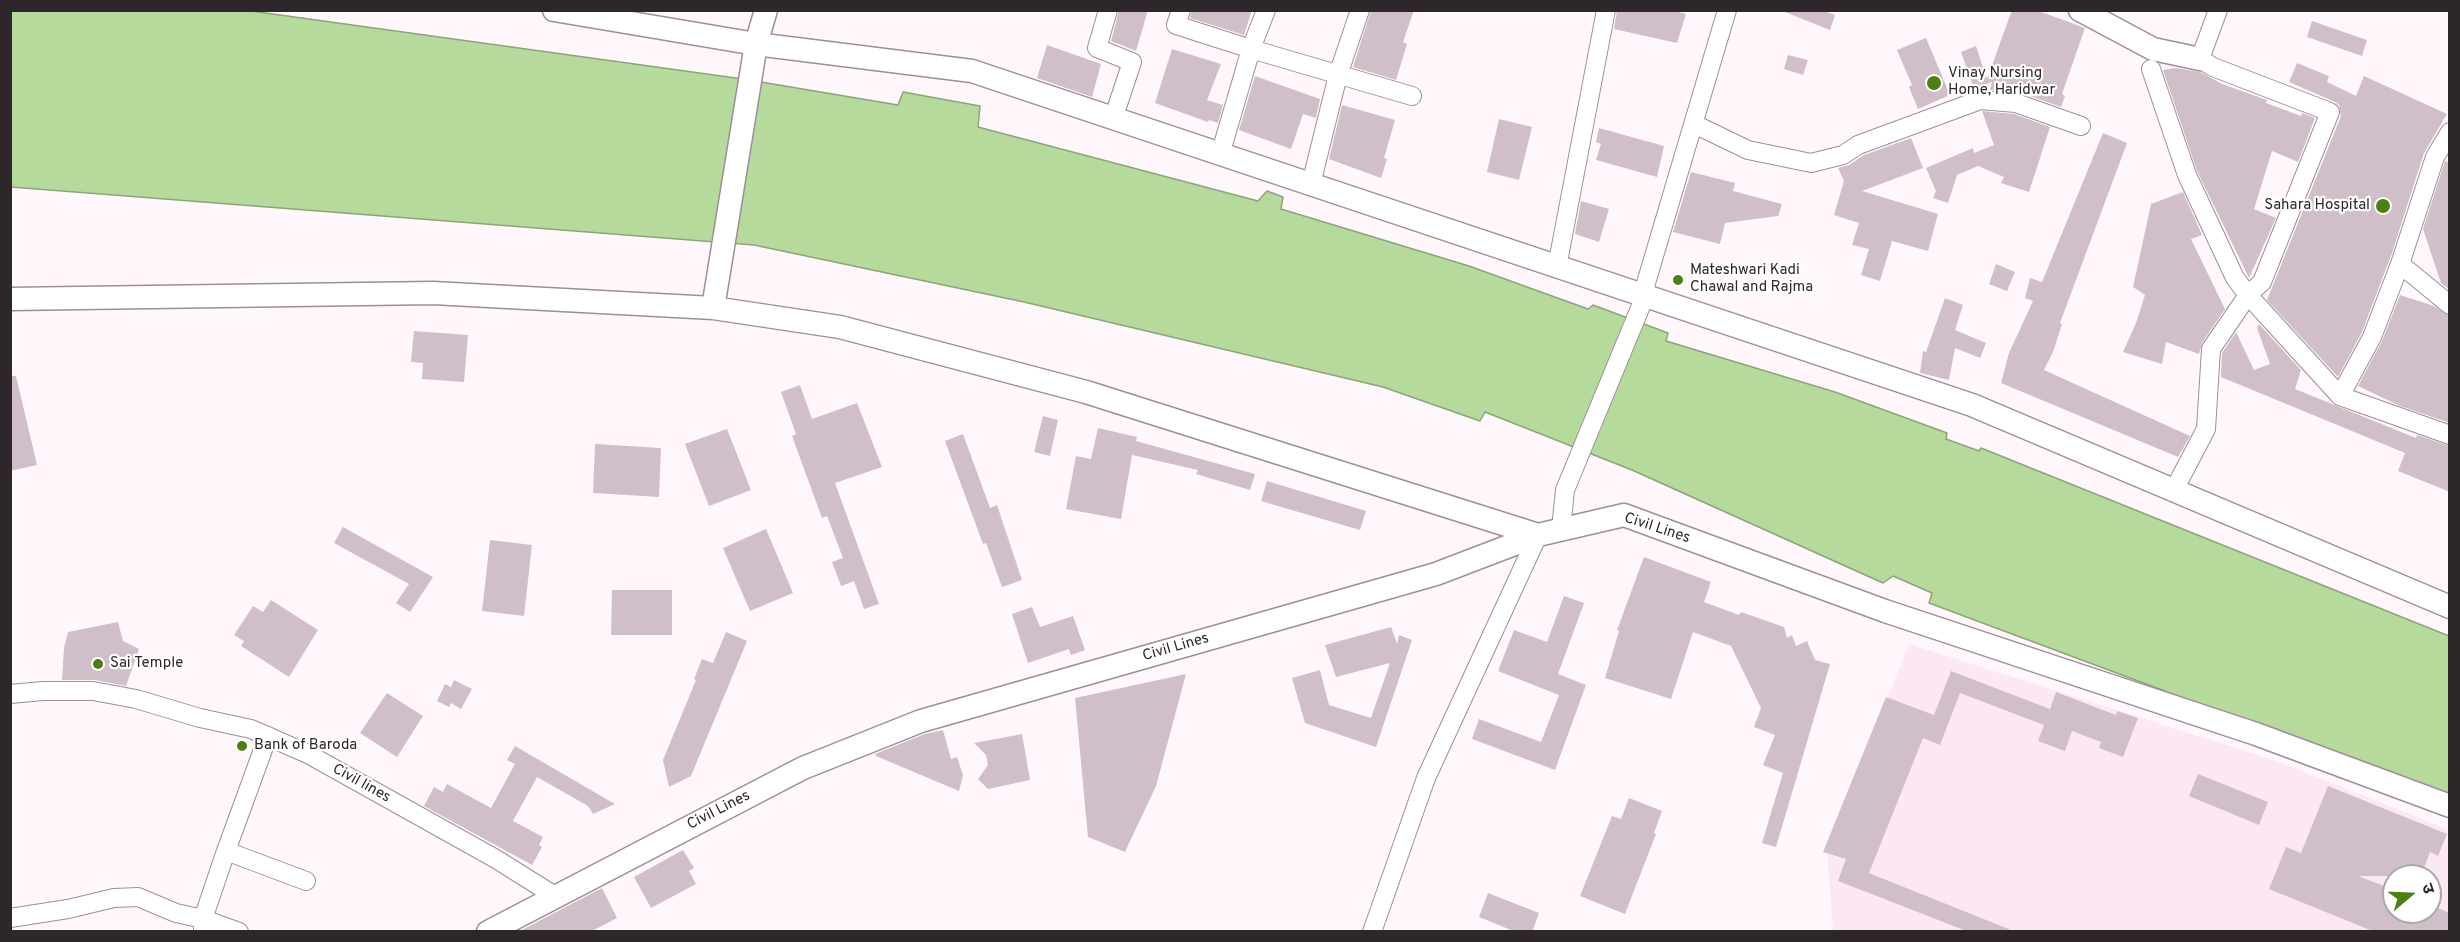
<!DOCTYPE html>
<html>
<head>
<meta charset="utf-8">
<style>
	body { margin:0 }
	#map { position:relative; width:2460px; height:942px; overflow:hidden; background:#fff7fb; font-family:Overpass,"Noto Sans Devanagari",sans-serif }
	canvas { display:block }
	.frame { position:absolute; inset:0; border:12px solid #2d262a; pointer-events:none }
	.north { position:absolute; left:2382px; top:864px; width:60px; height:60px; box-sizing:border-box; background:#fff; border:2px solid #aba8aa; border-radius:50%; rotate:71deg; font-size:16px; font-weight:700; line-height:24px; text-align:center; color:#2d262a }
	.north::after { content:''; display:block; margin:auto; width:21px; height:27px; background:#4c8013; clip-path:polygon(50% 0,100% 100%,50% 72%,0 100%) }
</style>
</head>
<body>
<div id="map">
<canvas width="2460" height="942"></canvas>
<div class="frame"></div>
<div class="north">उ</div>
</div>
<script>
const c = document.querySelector('canvas').getContext('2d');
c.lineJoin = 'round';
function fillPath(path, color) { c.fillStyle = color; c.fill(path, 'evenodd'); }
function strokePath(path, color, width, dash) { c.strokeStyle = color; c.lineWidth = width; c.lineCap = dash ? 'butt' : 'round'; c.setLineDash(dash || []); c.stroke(path); }
function label(font, color, halo, rows, align = 'center') {
  c.font = font + ' Overpass,sans-serif'; c.lineWidth = 4.5; c.setLineDash([]); c.textBaseline = 'middle'; c.strokeStyle = halo; c.fillStyle = color; for (const [text, x, y, turn = 0] of rows) {
    c.save(); c.translate(x, y); c.rotate((+turn || 0) * Math.PI / 180); c.textAlign = isNaN(turn) ? turn : align; if (halo) c.strokeText(text, 0, 0); c.fillText(text, 0, 0); c.restore();
  }
}
const built = new Path2D(`
	M1909,644L2280,762L2449,830V931H1833L1827,851ZM2394,876H2430V912H2394Z`);
const water = new Path2D(`
	M10,11H251L743,79L898,105L903,92L980,106L978,127L1258,201L1267,191L1283,197L1281,209L1469,266L1588,309L1593,305L1668,333L1666,341L1835,392L1947,433L1946,439L1979,451L1981,448L2449,636V797L1929,603L1932,593L1893,576L1883,583L1632,470L1485,412L1480,421L1383,387L1024,302L754,245L11,187Z`);
const building = new Path2D(`
	M1119,10H1148L1136,51L1111,41Z
	M1192,10H1252L1244,35L1190,18Z
	M1371,10H1414L1403,42L1407,44L1396,80L1353,67Z
	M1617,10H1672L1686,14L1677,43L1614,29Z
	M1780,10H1822L1835,15L1830,30Z
	M2012,10H2036L2085,28L2062,94L2065,96L2061,107L2019,92L1990,90L1992,82L1974,89L1961,52L1976,46L1987,79Z
	M2312,21L2367,40L2362,56L2307,37Z
	M1926,38L1950,95L1918,109L1909,87L1912,85L1897,50Z
	M1047,45L1101,64L1092,97L1037,78Z
	M1172,49L1221,64L1207,100L1223,105L1218,123L1209,120L1208,122L1155,103Z
	M1788,55L1808,60L1803,75L1784,69Z
	M2297,63L2329,76L2327,82L2356,96L2364,76L2447,114L2424,153L2392,253L2362,332L2338,377L2267,300L2341,116L2339,105L2335,102L2289,82Z
	M2176,68L2200,72L2222,84L2267,100L2266,103L2301,116L2302,113L2315,118L2298,162L2272,151L2254,209L2276,218L2249,278L2197,171L2163,70Z
	M1255,76L1320,99L1316,118L1303,114L1291,149L1239,130Z
	M1342,105L1395,120L1384,158L1387,159L1381,178L1329,159Z
	M1982,111L2014,114L2050,127L2029,192L2001,183L2004,177L1978,166L1957,175L1948,203L1933,198L1936,191L1926,168L1973,148L1974,153L1994,145Z
	M1499,119L1532,127L1519,180L1487,172Z
	M1599,128L1664,146L1657,177L1596,160L1601,144L1596,142Z
	M2103,133L2127,143L2060,323L2062,324L2053,352L2044,370L2190,436L2178,457L2001,383L2009,353L2033,301L2025,298L2030,278L2042,282Z
	M1911,138L1923,168L1862,191L1938,214L1928,251L1892,241L1880,281L1861,275L1869,249L1852,245L1859,223L1834,215L1844,181L1838,168L1849,165L1864,155Z
	M2445,161L2450,163V290L2441,283L2423,229Z
	M1691,172L1735,183L1733,191L1782,204L1778,216L1725,223L1720,244L1673,232Z
	M2183,192L2202,235L2191,239L2225,309L2202,343L2199,354L2166,342L2162,364L2123,352L2136,323L2145,295L2133,287L2151,204Z
	M1581,201L1609,209L1599,242L1575,234Z
	M1996,264L2015,272L2007,291L1989,284Z
	M2400,295L2434,306L2450,316V423L2400,406L2358,386L2382,341Z
	M1945,298L1963,305L1955,330L1986,343L1980,358L1955,348L1949,380L1920,373L1923,351L1926,352Z
	M2259,324L2301,370L2295,389L2416,438L2417,435L2450,446V492L2398,471L2405,453L2221,377L2222,353L2236,332L2254,370L2270,364L2257,328Z
	M414,331L468,335L464,382L422,379L423,363L411,362Z
	M10,376H16L37,465L10,471Z
	M800,385L812,419L857,403L882,467L835,483L879,604L864,609L854,581L841,586L832,562L843,558L827,516L822,518L792,436L796,434L781,392Z
	M1043,416L1058,420L1050,456L1034,452Z
	M1098,428L1137,437L1136,441L1255,474L1250,490L1196,474L1198,470L1132,455L1121,519L1066,509L1076,456L1091,459Z
	M727,429L751,490L709,506L685,444Z
	M963,434L990,508L997,505L1022,580L1002,587L986,543L983,544L945,441Z
	M595,444L661,448L659,497L593,493Z
	M1267,481L1366,511L1360,530L1261,501Z
	M343,527L433,577L410,612L396,603L409,584L334,543Z
	M766,529L793,593L750,611L723,548Z
	M490,540L532,545L524,616L482,611Z
	M1644,557L1711,582L1704,602L1739,615L1741,612L1784,627L1787,638L1792,635L1796,646L1807,641L1815,660L1830,664L1776,847L1762,843L1783,773L1763,765L1775,735L1754,727L1761,708L1731,646L1693,632L1671,699L1605,678L1619,631L1617,630Z
	M612,590H672V635H611Z
	M1564,596L1584,603L1558,674L1586,685L1555,770L1472,739L1479,719L1541,742L1559,695L1498,671L1514,630L1547,642Z
	M271,600L318,630L289,677L241,646L244,641L234,635L253,606L263,612Z
	M1032,607L1040,627L1073,616L1085,650L1071,655L1069,649L1028,663L1012,614Z
	M118,622L123,641L139,649L126,686L95,680H62L64,648L68,632Z
	M1391,627L1397,644L1399,635L1412,640L1376,747L1305,723L1292,678L1320,670L1329,705L1371,718L1390,663L1336,677L1325,645Z
	M726,632L747,641L691,776L669,787L663,760L696,680L694,679L702,659L713,663Z
	M1951,671L2050,709L2056,692L2116,715L2117,711L2138,718L2123,757L2099,748L2101,742L2072,731L2065,751L2038,741L2044,725L1960,693L1940,745L1923,738L1869,873L2016,932H1969L1838,881L1846,859L1823,852L1886,697L1934,715Z
	M1186,674L1156,786L1125,852L1088,837L1075,698Z
	M454,680L472,689L461,709L451,703L449,707L437,701L445,684L451,687Z
	M387,693L423,716L397,757L360,733Z
	M943,730L951,759L957,757L963,775L959,791L876,756L875,754L925,734Z
	M1022,734L1030,780L988,789L978,779L988,765L986,755L974,743Z
	M515,746L615,804L593,814L588,806L537,777L513,821L543,837L539,845L542,847L532,865L424,806L434,787L443,792L447,784L491,808L515,764L507,760Z
	M2198,774L2268,802L2259,825L2189,796Z
	M2328,786L2447,834L2438,856L2430,852L2421,876H2358L2394,890V912H2430V905L2450,913V932H2375L2269,889L2286,847L2301,853Z
	M1629,798L1662,811L1654,833L1656,834L1625,914L1580,896L1612,816L1621,819Z
	M683,850L694,868L689,871L696,884L651,908L634,877Z
	M602,888L617,918L590,932H518Z
	M1488,893L1539,913L1532,932H1516L1479,917Z`);
const minor = new Path2D(`
	M1108,10L1097,48L1132,62L1113,119
	M1181,10L1176,25L1251,49L1220,155
	M1266,10L1251,49L1412,96
	M2151,69L2187,175L2235,278L2248,295L2340,396L2450,435
	M1694,124L1748,150L1811,163L1843,155L1858,145L1980,100L2016,103L2081,126
	M1313,176L1338,75L1360,10
	M2400,264L2450,305
	M1557,267L1606,10
	M2340,396L2372,337L2400,264L2435,157L2450,132
	M2174,490L2206,429L2211,349L2248,295L2262,282L2330,112L2213,67L2200,59L2218,10
	M1561,529L1565,490L1645,296L1646,283L1727,10
	M10,694L43,691H93L136,699L200,718L251,729L308,754L496,859L555,896
	M268,736L226,851L306,881
	M226,851L203,919L239,932
	M10,918L68,909L114,898L138,897L176,913L203,919V932
	M1372,932L1426,778L1538,535`);
const tertiary = new Path2D(`
	M554,10L756,44L972,71L1972,405L2450,607
	M2080,10L2153,49L2200,59
	M10,299L433,293L713,308L840,327L1086,392L1538,535
	M713,308L756,44L766,10
	M488,932L803,768L921,721L1436,574L1538,535L1624,515L1885,611L2256,734L2450,806`);
const markers = [
	[1934,83,8,"#4c8013"],
	[2383,206,8,"#4c8013"],
	[1678,280,6,"#4c8013"],
	[98,664,6,"#4c8013"],
	[242,746,6,"#4c8013"]
];
const poiNames = [
	["Vinay Nursing",1948,74],
	["Home, Haridwar",1948,91],
	["Sahara Hospital",2370,206,"right"],
	["Mateshwari Kadi",1690,271],
	["Chawal and Rajma",1690,288],
	["Sai Temple",110,664],
	["Bank of Baroda",254,746]
];
const streetNames = [
	["Civil Lines",1657,529,18],
	["Civil Lines",1176,648,-16],
	["Civil lines",361,784,29],
	["Civil Lines",719,811,-27]
];
fillPath(built, '#fce8f3');
fillPath(water, '#b6da9c');
strokePath(water, '#8da47a', 1.5);
fillPath(building, '#d0bfc9');
strokePath(minor, '#9e8e98', 20);
strokePath(tertiary, '#9e8e98', 25);
strokePath(minor, '#fff', 18);
strokePath(tertiary, '#fff', 22);
for (const [x, y, r, color] of markers) { const dot = new Path2D(); dot.arc(x, y, r, 0, 2 * Math.PI); c.fillStyle = color; c.fill(dot); strokePath(dot, '#fff', 2); }
label('15px', '#2d262a', '#fff', poiNames, 'left');
label('15px', '#2d262a', '#fff', streetNames);
</script>
</body>
</html>
